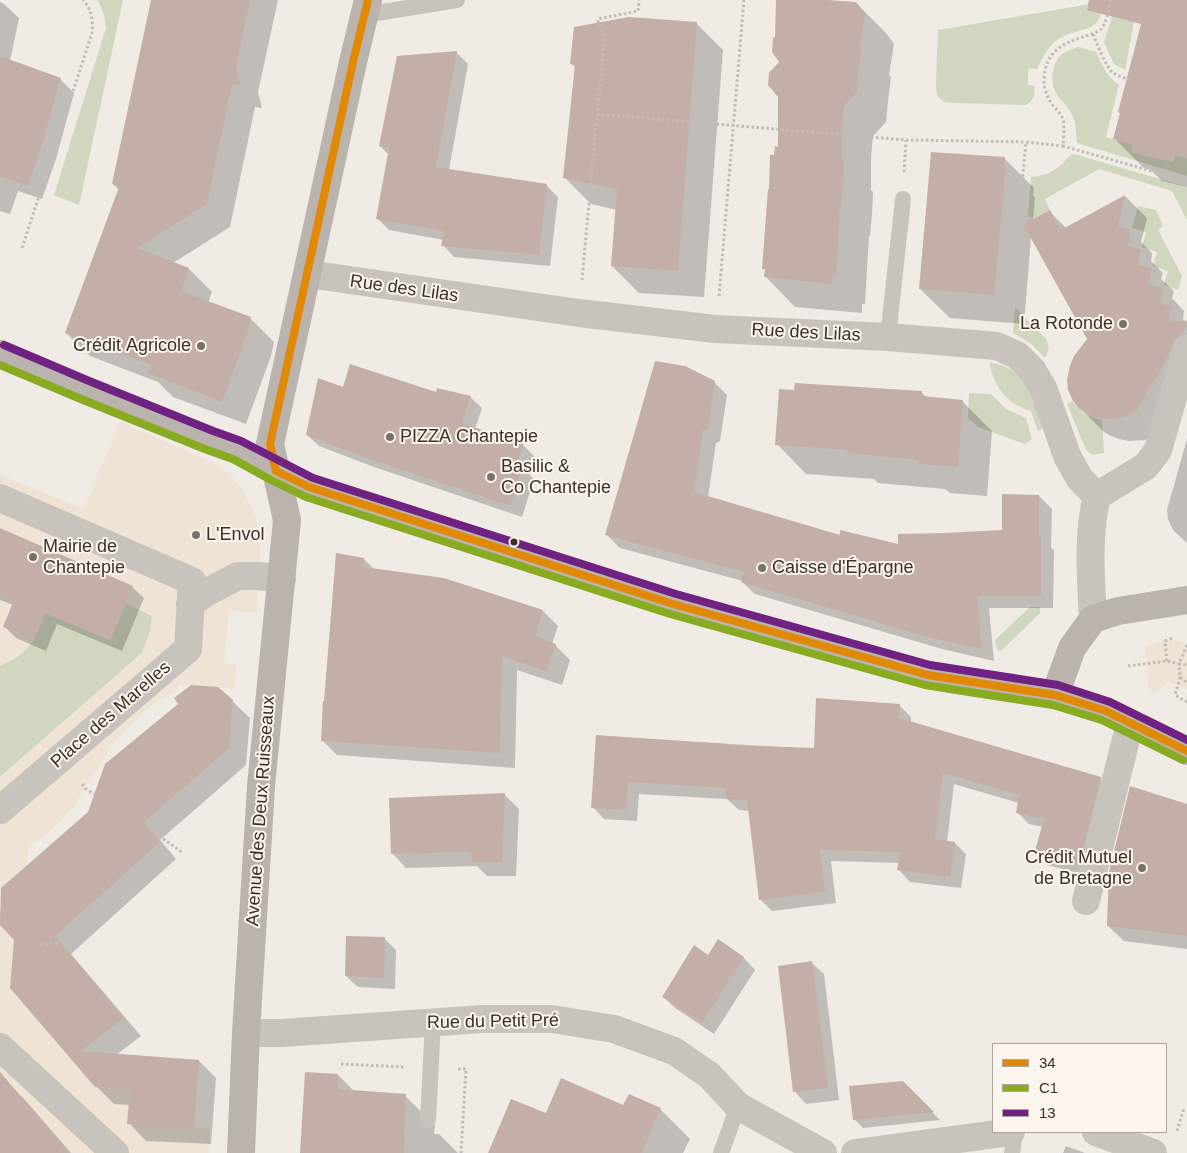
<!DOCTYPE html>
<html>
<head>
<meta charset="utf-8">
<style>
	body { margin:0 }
	#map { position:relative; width:1187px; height:1153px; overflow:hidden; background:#f0ebe5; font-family:Arial,sans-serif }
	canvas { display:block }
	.legend { position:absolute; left:992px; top:1043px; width:175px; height:90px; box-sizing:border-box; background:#fbf5ee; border:1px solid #aea6a0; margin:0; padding:6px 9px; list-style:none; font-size:15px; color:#3b302b }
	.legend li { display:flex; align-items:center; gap:10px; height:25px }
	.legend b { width:25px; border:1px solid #aea6a0 }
</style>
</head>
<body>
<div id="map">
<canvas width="1187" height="1153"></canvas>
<ul class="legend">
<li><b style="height:6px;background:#e18804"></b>34</li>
<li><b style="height:6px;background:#88ab20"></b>C1</li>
<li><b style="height:6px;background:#6f2282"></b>13</li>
</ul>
</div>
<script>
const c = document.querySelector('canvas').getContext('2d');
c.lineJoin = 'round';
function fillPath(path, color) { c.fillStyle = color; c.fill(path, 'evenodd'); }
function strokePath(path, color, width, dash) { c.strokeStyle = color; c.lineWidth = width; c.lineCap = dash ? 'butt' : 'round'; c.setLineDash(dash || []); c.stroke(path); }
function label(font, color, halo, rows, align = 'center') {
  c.font = font + ' Arial,sans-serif'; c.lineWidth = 4; c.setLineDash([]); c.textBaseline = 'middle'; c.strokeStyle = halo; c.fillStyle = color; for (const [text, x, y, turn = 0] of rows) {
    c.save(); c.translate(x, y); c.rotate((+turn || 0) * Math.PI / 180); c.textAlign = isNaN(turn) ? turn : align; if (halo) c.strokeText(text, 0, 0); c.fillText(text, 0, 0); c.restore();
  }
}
const green = new Path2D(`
	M97,0H123L79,205L54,195L106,28C105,17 103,9 97,0Z
	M1115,0H1140L1134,22L1125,70L1114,64L1104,42L1110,24Z
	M1102,2C1104,35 1077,26 1057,40C1047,48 1042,58 1037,69L1029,68L1028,73V85L1035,86C1034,96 1035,99 1026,105L956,103L945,102L938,97L936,89V81L938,30Z
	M1079,47L1096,52C1102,65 1107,77 1119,85L1106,137L1133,145L1131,152L1173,162L1175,155L1187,158V176L1077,143C1076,134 1077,126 1073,117C1069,107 1060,100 1055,91C1050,80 1052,63 1061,55C1066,51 1073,49 1079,47Z
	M1074,154L1187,187V220L1172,191L1099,169L1045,199L1050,210L1034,218L1028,217L1031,177C1043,176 1052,173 1061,165C1066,160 1068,156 1074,154Z
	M1138,206L1156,210L1163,226L1158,230L1182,276L1178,290L1164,285L1168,271L1153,266L1157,252L1142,247L1146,232L1132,228Z
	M1015,307L1045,338C1050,345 1049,349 1046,357H1044L1030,343L1013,333Z
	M989,362C994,364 1000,364 1004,366C1029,377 1036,405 1044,428L1038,431L1031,411C1007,404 994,387 989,362Z
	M969,393L991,394L1006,409L1026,418L1032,439L1026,444L1022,443L978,427L968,418Z
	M1072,401C1080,413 1088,416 1102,420L1104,453L1093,455L1086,450L1067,404Z
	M126,603L152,616L150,632L142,653L0,777V665C30,654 34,640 45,613L110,640Z
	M1030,607H1040V613L1001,651L997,650L995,640Z`);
const plaza = new Path2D(`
	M120,421L214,463L229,474L239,485L246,497L256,518L260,540V559L258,576L257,612L229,611L224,663L236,665L234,689L191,685H178L177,691L154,704L138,717L113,743L75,805L61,821L43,837L28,846L26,876L16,875L1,888L0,900V777L142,653L150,632L152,616L126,603L133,586L0,528V475L84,509Z
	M0,594L14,600L4,627L34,640L24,651L8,662L0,665Z
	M1165,641H1180L1187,645V689L1168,682L1162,688L1154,693L1148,687L1145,646Z
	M0,925L7,933H20L19,954L12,955L10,988L95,1087L130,1090L128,1124L210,1128L209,1153H69L9,1082L0,1078Z`);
const shadow = new Path2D(`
	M153,0H278L258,92L262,108L255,107L230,227L173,263L189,269L212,292L208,303L251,319L274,342L271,356L246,424L173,397L158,382L90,356L66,333L119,190L113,184Z
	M784,0H810L856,3L886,33L894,44L889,75L891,77L888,101L886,122L873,136L871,158V190L873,192L872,214L870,236H869L865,304H862V313L795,307L766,277V271L763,268L776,156L779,148L780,63L776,37Z
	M1149,0H1187V187L1162,181L1151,170L1144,168L1115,139Z
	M0,2L4,4L19,18L10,61L60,79L74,93L56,159L42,199L18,191L10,214L0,211Z
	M696,23L723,50L704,297L639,293L612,266L617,210L591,204L564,177L576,68L572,64Z
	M457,53L468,64L449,170L546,185L558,197L550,266L454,257L443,245L444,240L389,230L378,219L389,155L380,146L398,57Z
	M1004,158L1034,188L1033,196L1035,198L1033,220L1049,211L1066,228L1125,196L1147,218L1141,242L1152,253L1151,261L1163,273L1161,279L1174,291L1172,298L1184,311L1183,320L1187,321V384L1159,432L1145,440L1129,441L1119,439L1109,435L1103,431L1080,408L1089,339L1031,237L1024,324L950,318L920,289Z
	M714,382L727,395L720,441L716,443L708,497L841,537L899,545L1003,531L1039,496L1052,509L1051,547L1054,550L1053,608H989L994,661L942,649L755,594L742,582L743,581L620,548L607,535Z
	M344,388L436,393L470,397L482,408L475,429L523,445L534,456L529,474L534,479L522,517L374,467L319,446L307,435Z
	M921,392L927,398L962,401L992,431L987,496L950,493L945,489L878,483L874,479L806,474L777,444Z
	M1187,439V543L1173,530L1168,519L1167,510Z
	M0,529L132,587L144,598L122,651L57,624L46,651L16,638L5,627L13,605L0,600Z
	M364,559L375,570L543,611L558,626L552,644L555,645L570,660L562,685L517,670L515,768L337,755L322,740Z
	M232,701L250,718L246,765L160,840L176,859L71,954L141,1036L116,1055L199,1061L216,1078L211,1144L146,1141L129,1123L130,1105L114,1104L96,1086L15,939L0,923L2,888Z
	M900,706L911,717V723L1100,778L1112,790L1090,876L1047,865L1035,853L1043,827L1029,824L1017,812L1019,803L954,784L947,842L955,843L966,854L961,888L910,882L899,870L900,863L831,861L836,903L772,911L760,899L749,811L739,810L727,799L639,794L637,821L604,819L593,807L597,736L815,749Z
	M505,795L519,809L516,876H487L477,866L406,868L392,853Z
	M1187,805V949L1124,941L1108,926Z
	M384,938L396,950L395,989L358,987L346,976Z
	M718,941L744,958L755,970L714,1034L675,1008L663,996L708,957Z
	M812,963L824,974L839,1100L806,1104L795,1092L779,967Z
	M338,1075L354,1091L405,1096L435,1125L434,1134H439L458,1153H301Z
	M0,1079L8,1083L26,1101L71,1153H0Z
	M902,1082L940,1120L863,1128L854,1119Z
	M624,1107L660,1109L690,1139L683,1153H489L546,1115Z
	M1066,1146L1085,1153H1063Z`);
const building = new Path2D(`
	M151,0H250L236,68L240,85L232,84L207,204L137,248L189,268L181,291L251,317L248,332L222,402L148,373L152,365L65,333L119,187L112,184Z
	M776,0H828L856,2L865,13L860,44L862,46L858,71L857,92L844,106L842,128V161H844L843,184L841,207H840L836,275H833L832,284L764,277L765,269H762L768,189H769L770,155H774L775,146L778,147V97L768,85L769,73L779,62L772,52L773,38L775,37Z
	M1089,0H1187V158L1175,155L1173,162L1131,152L1133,145L1113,139L1120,113L1118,112L1141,24L1087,10Z
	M629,17L697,22L678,271L611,266L617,189L563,178L575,65L570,64L574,27Z
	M457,51L436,167L547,184L539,255L441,246L444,231L376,219L389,148L379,146L397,56Z
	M0,56L61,78L42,144L28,186L0,176Z
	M931,152L1005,157L1004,167H1006L994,295L919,289Z
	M1125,195L1118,226L1131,230L1128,246L1141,250L1138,265L1152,268L1148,284L1163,288L1160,303L1172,307L1168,320L1187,322V324L1181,335L1176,338L1172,344L1169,355L1137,410L1122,418L1106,419L1095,417L1079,409L1073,401L1068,390L1067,380L1070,366L1074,356L1087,339L1023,224L1050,210L1061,230Z
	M655,361L685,366L715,381L708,429L703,430L694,492L840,535V530L898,544V534L945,533L1002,530V494L1039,495V536H1041V596H977L982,649L928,637L741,582L744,572L605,535Z
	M350,364L436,392L437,388L471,396L462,423L523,444L517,464L523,466L510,506L361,456L306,435L318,378L343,387Z
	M795,383L922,391V396L963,400L958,467L919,464V460L847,453V450L775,445L779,389L794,390Z
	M0,528L133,586L110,640L45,613L34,640L3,627L14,600L0,594Z
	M336,553L364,558V567L444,578L543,610L535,636L556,644L546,671L502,656L500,753L321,741L323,701H324Z
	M191,685L218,687L233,700L229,748L144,822L160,842L55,936L124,1018L81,1051L199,1060L194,1128L127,1124L130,1090L95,1087L10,988L14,940L0,925L1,888L88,812L105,764L178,704L174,698Z
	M816,698L900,704L899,718L1101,777L1079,865L1034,854L1044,819L1016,813L1019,795L943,773L935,839L955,842L950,877L897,870L900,852L820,850L825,892L759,900L747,800L726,799L725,788L628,782L626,810L591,808L596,735L727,744L728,745L814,748Z
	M1130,786L1187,804V936L1107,926L1109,872Z
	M505,793L502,862H472L471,852L391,854L389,798Z
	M346,936L385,937L384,978L345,976Z
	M718,939L744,957L702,1023L662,997L694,945L708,955Z
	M812,961L828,1088L793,1092L778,966Z
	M0,1072L37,1115L69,1153H0Z
	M305,1072L338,1074V1089L406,1094L404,1153H300Z
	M561,1078L623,1105L629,1094L661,1108L641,1153H488L511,1099L546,1113Z
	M903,1081L934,1112L853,1120L849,1086Z`);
const path = new Path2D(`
	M1111,0C1109,9 1107,22 1101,29C1097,33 1089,35 1083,37C1061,44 1046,52 1044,78C1043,86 1047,96 1051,103C1055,109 1061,113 1063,119C1065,127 1063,138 1063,146L1187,181
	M1093,34C1096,42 1106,66 1112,72C1116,75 1122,77 1128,79
	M597,114L906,140L1026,142
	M904,172L906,140
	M22,248L92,33C93,20 92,10 83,0
	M582,280L597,114L605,37L598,23V19L638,11L639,0
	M719,296L744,0
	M1004,315L1012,284L1026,142L1063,146
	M1187,645L1179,664L1187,665
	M1167,661L1165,641L1173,638
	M1128,666L1167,661L1179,664L1180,677L1187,683
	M1180,677L1175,695L1187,702
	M82,784L86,789L94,794
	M151,830L183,853
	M40,945L81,940
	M341,1064L405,1067
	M458,1069H466L461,1153
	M1177,1131L1184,1108`);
const lane = new Path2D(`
	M364,15L457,0
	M888,337L903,199
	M428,1120L433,1022
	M721,1153L738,1106
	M1012,1153L1015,1132`);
const street = new Path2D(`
	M308,274L579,313L715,329L888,337L997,346L1017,355L1033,371L1044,390L1067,456L1080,479L1097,496
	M1097,496L1146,466L1158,450L1187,349
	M0,498L192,581L188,649L0,810
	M190,604L209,591L238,576H258L282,579
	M1093,619C1091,579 1087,536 1097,496
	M1086,901L1130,723
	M246,1033H282L483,1019H552L614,1029L674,1051L709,1075L738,1106L823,1153
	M0,1047L115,1153
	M1096,1132L1153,1153
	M855,1153L1011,1132`);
const secondary = new Path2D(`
	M0,354L85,390L209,440L237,450L276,471L309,487L673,604L928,675L956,680L1055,695L1106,711L1187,751
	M1055,695L1072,648L1093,619L1118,611L1187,600
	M241,1153L246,1033L261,786L287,520L270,444L353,62L368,0`);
const bus1 = new Path2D(`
	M276,471L309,487L673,604L928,675L1055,695L1106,711L1187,751
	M276,471L270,444L353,62L368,0`);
const bus2 = new Path2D(`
	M0,365L81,399L205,449L233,459L271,480L306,497L670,614L925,685L1053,705L1102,720L1183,760`);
const bus3 = new Path2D(`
	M4,345L89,381L213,431L241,441L313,478L676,594L930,665L1058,685L1110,702L1187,740`);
const markers = [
	[1123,324,5,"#7a716c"],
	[201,346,5,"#7a716c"],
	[390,437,5,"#7a716c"],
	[491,477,5,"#7a716c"],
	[196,535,5,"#7a716c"],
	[514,542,4.5,"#3b302b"],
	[33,557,5,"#7a716c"],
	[762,568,5,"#7a716c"],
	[1142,868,5,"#7a716c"]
];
const streetNames = [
	["Rue des Lilas",404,289,8],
	["Rue des Lilas",806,333,3],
	["Place des Marelles",111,715,-41],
	["Avenue des Deux Ruisseaux",261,811,-86],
	["Rue du Petit Pré",493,1022,-1]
];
const poiNames = [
	["La Rotonde",1113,324,"right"],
	["Crédit Agricole",191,346,"right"],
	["PIZZA Chantepie",400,437],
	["Basilic &",501,467],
	["Co Chantepie",501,488],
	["L'Envol",206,535],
	["Mairie de",43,547],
	["Chantepie",43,568],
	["Caisse d'Épargne",772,568],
	["Crédit Mutuel",1132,858,"right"],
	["de Bretagne",1132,879,"right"]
];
fillPath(green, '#d1d6bf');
fillPath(plaza, '#eee3d5');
fillPath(shadow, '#0003');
fillPath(building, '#c3afa7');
strokePath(path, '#c2bbb6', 3, [2.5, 2.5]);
strokePath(lane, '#c9c3be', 16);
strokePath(street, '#c9c3be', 28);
strokePath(secondary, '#bab3ae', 28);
strokePath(bus1, '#e18804', 8);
strokePath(bus2, '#88ab20', 8);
strokePath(bus3, '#6f2282', 8);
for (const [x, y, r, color] of markers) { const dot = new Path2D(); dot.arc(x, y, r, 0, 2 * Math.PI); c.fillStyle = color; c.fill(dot); strokePath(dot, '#fbf5ee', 2); }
label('18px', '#3b302b', '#fbf5ee', streetNames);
label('18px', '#3b302b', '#fbf5ee', poiNames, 'left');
</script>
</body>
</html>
